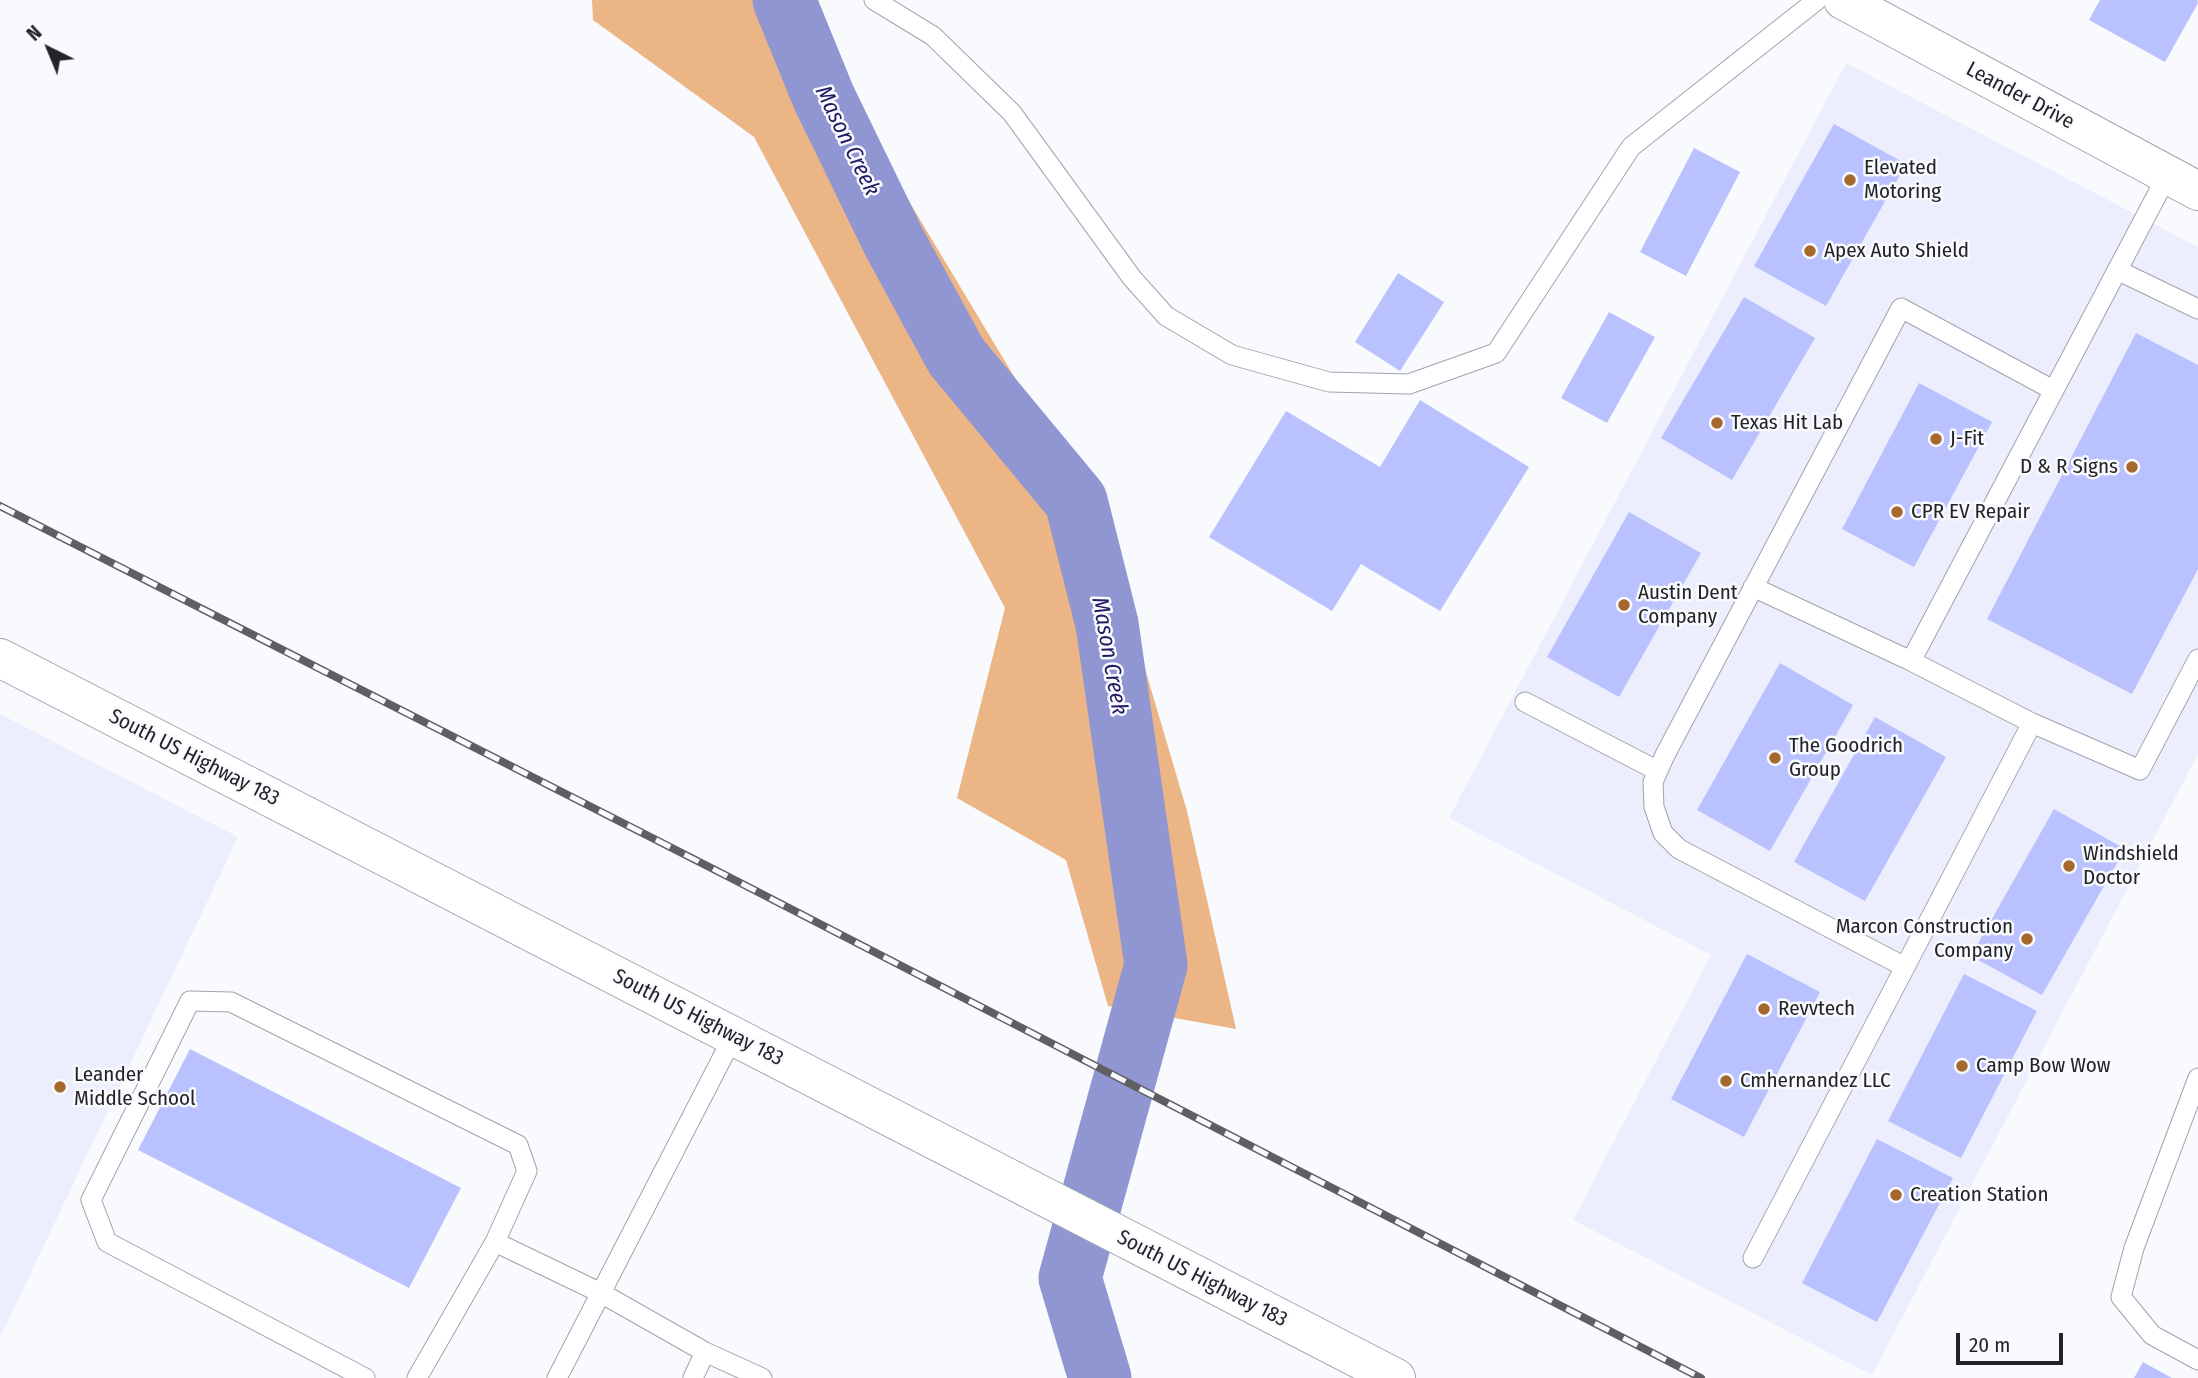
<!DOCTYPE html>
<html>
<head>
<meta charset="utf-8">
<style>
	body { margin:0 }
	#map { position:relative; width:2198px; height:1378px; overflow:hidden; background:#f9fafe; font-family:"Fira Sans Condensed",sans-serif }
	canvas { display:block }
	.north { position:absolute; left:14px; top:14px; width:70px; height:70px; -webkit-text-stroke:5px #f9fafe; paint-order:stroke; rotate:317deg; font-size:19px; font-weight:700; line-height:28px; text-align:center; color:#242428 }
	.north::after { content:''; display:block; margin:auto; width:24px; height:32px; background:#242428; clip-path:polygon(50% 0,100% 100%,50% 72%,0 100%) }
	.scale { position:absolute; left:1956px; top:1333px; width:107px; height:32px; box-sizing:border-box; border:4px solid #242428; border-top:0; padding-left:9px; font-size:21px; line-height:24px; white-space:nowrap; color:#242428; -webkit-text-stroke:5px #f9fafe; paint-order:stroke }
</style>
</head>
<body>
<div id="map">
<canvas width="2198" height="1378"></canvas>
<div class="north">N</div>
<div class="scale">20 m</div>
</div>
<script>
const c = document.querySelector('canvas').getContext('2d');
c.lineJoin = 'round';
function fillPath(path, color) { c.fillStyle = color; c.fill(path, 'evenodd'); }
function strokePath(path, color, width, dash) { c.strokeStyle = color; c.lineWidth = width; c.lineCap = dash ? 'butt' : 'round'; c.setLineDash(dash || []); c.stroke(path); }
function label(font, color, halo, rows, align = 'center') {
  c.font = font + ' "Fira Sans Condensed",sans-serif'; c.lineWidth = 5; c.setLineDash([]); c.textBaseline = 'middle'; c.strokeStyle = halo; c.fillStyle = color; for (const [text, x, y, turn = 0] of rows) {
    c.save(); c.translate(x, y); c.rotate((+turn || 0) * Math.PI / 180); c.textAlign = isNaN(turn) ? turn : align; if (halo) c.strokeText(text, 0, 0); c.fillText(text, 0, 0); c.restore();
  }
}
const built = new Path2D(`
	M1846,63L2198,247V754L1872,1375L1573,1220L1711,955L1449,818Z
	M0,714L238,837L0,1338Z`);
const forest = new Path2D(`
	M592,0H791L809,10L889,168L1102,523L1187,811L1236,1029L1108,1006L1066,860L957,798L1005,608L754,137L593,20Z`);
const river = new Path2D(`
	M784,0L824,98L894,242L956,356L1076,501L1107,624L1156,965L1070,1278L1100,1378`);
const building = new Path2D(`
	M2100,0H2197L2198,3L2165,62L2089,20Z
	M1834,124L1906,164L1826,306L1754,266Z
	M1694,148L1740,172L1686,276L1640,252Z
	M1398,273L1444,302L1400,371L1355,342Z
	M1744,297L1815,338L1732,480L1661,438Z
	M1609,312L1655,337L1607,423L1561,398Z
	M2136,333L2198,365V569L2132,694L1987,619Z
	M1919,383L1992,422L1914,567L1842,529Z
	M1420,400L1529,467L1440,611L1361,564L1332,611L1209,537L1286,411L1380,467Z
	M1629,512L1701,553L1619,697L1547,657Z
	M1780,663L1853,705L1770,851L1697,810Z
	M1875,717L1946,757L1865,901L1794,862Z
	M2054,809L2125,849L2042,995L1971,956Z
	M1747,954L1820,992L1744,1137L1671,1099Z
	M1964,974L2037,1011L1961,1158L1888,1121Z
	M190,1049L461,1188L409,1288L138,1150Z
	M1877,1139L1953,1178L1877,1322L1802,1283Z
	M2143,1362L2172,1378H2134Z`);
const lane = new Path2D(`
	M874,0L933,36L1012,113L1132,278L1166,316L1232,355L1329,382L1409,384L1496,353L1631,147L1817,0
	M2168,174L1911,661L2032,723L2140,770L2198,659
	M2117,270L2198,309
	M1753,587L1911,661
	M1525,702L1658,771
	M2032,723L1905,967L1679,849L1663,833L1654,807L1653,782L1665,755L1901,308L2053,390
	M2198,1078L2134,1248L2121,1297L2152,1335L2198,1360
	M495,1242L601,1293L705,1352L762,1378
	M1753,1258L1905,967
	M365,1378L107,1242L91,1200L190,1001L231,1002L518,1145L527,1171L495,1242L417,1378
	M557,1378L733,1037
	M693,1378L705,1352`);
const street = new Path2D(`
	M1843,0L2198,191`);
const primary = new Path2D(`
	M0,658L1396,1378`);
const rail = new Path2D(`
	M0,506L725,875L1701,1378`);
const markers = [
	[1850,180,7,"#a6692d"],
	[1810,251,7,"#a6692d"],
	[1717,423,7,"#a6692d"],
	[1936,439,7,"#a6692d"],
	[2132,467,7,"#a6692d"],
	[1897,512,7,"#a6692d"],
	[1624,605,7,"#a6692d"],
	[1775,758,7,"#a6692d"],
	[2069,866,7,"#a6692d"],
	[2027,939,7,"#a6692d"],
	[1764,1009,7,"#a6692d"],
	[1962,1066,7,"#a6692d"],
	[1726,1081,7,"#a6692d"],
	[60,1087,7,"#a6692d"],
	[1896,1195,7,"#a6692d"]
];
const streetNames = [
	["Leander Drive",2020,96,28],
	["South US Highway 183",194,758,27],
	["South US Highway 183",698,1018,27],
	["South US Highway 183",1202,1279,27]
];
const poiNames = [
	["Elevated",1864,168],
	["Motoring",1864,192],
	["Apex Auto Shield",1824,251],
	["Texas Hit Lab",1731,423],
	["J-Fit",1950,439],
	["D & R Signs",2118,467,"right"],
	["CPR EV Repair",1911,512],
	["Austin Dent",1638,593],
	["Company",1638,617],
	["The Goodrich",1789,746],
	["Group",1789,770],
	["Windshield",2083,854],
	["Doctor",2083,878],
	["Marcon Construction",2013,927,"right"],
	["Company",2013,951,"right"],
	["Revvtech",1778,1009],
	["Camp Bow Wow",1976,1066],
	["Leander",74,1075],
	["Middle School",74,1099],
	["Cmhernandez LLC",1740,1081],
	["Creation Station",1910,1195]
];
const waterNames = [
	["Mason Creek",847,141,64],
	["Mason Creek",1109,656,80]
];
fillPath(built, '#eceefd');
fillPath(forest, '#ebb586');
strokePath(river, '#9096d2', 63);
fillPath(building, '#b9c1ff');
strokePath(lane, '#a1a3ad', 21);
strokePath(street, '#a1a3ad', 40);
strokePath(primary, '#a1a3ad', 40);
strokePath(lane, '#fff', 19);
strokePath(street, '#fff', 38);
strokePath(primary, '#fff', 38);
strokePath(rail, '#5f5f63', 8);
strokePath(rail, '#f9fafe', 5, [16]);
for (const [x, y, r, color] of markers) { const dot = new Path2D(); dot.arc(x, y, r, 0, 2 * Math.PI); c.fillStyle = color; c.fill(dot); strokePath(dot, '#f9fafe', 2.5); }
label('21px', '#242428', '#f9fafe', streetNames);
label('21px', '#242428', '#f9fafe', poiNames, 'left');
label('italic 23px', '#211b61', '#f9fafe', waterNames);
</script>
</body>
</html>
